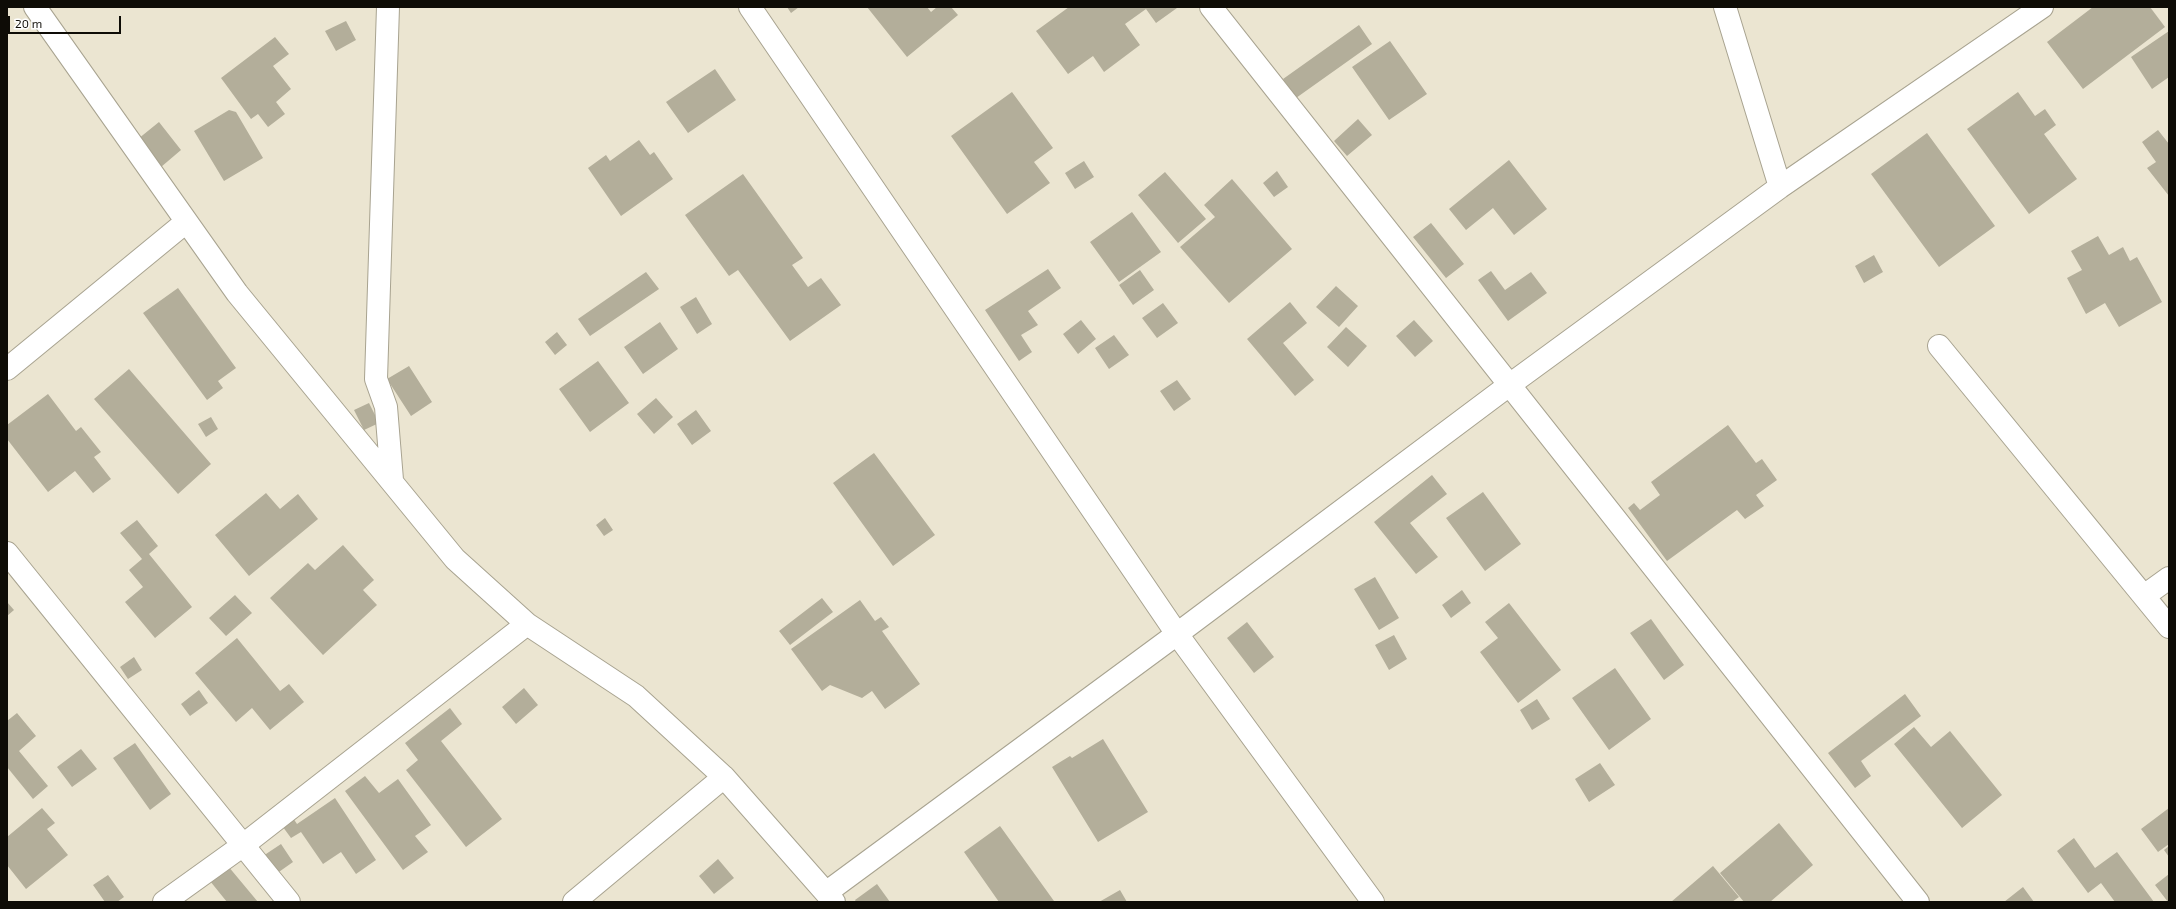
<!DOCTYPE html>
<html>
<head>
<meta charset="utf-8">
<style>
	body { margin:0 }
	#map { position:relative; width:2176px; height:909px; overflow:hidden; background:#ebe5d1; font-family:"Exo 2",sans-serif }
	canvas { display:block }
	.frame { position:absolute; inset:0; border:8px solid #0e0c06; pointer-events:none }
	.scale { position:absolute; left:8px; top:16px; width:113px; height:18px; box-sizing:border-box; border:2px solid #0e0c06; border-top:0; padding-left:5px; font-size:12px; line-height:14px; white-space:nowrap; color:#0e0c06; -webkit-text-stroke:3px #fff; paint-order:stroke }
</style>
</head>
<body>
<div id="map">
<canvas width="2176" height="909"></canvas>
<div class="frame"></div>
<div class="scale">20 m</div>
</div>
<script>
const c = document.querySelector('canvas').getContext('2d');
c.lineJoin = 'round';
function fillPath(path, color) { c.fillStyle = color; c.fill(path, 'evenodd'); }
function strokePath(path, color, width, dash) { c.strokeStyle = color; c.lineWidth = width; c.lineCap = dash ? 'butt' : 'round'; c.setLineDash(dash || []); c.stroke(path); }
const building = new Path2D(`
	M787,7H799L791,13Z
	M867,7H927L931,12L937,7H951L958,15L907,57Z
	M1069,7H1176L1177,8L1156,23L1146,9L1125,24L1140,45L1104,72L1093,56L1068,74L1036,31Z
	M2093,7H2150L2165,27L2083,89L2047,42Z
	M346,21L356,40L336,51L325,31Z
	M1359,25L1372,44L1296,98L1283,79Z
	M2169,31V77L2152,89L2131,57Z
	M275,37L289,54L273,66L291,89L276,102L285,114L268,127L258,114L251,119L221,78Z
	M1390,41L1427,94L1389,120L1352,67Z
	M715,69L736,100L688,133L666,102Z
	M1012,92L1053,148L1034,162L1050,183L1007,214L951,136Z
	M2018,92L2035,116L2045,109L2056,125L2044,134L2077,179L2029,214L1967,129Z
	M229,110L236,112L263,158L224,181L194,131Z
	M1358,119L1372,135L1347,156L1334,141Z
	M159,122L181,150L161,167L138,139Z
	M2158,130L2169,144V196L2147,168L2156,162L2142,142Z
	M1927,133L1995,226L1939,267L1871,174Z
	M639,140L650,155L654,152L673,179L621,216L588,168L606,155L610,161Z
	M1509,160L1547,209L1514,235L1493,208L1466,230L1449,209Z
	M1084,161L1094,177L1075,189L1065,173Z
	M1277,171L1288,187L1274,197L1263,183Z
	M1165,172L1206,219L1178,243L1138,195Z
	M743,174L803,258L792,265L808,287L821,278L841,305L790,341L738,270L729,276L685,215Z
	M1232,179L1292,249L1229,303L1180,247L1215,217L1204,205Z
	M1132,212L1161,252L1119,282L1090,242Z
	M1431,223L1464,264L1446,278L1413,237Z
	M2098,236L2109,255L2123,247L2130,261L2137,257L2162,302L2119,327L2105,303L2086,314L2067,278L2082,270L2071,251Z
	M1874,255L1883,272L1864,283L1855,266Z
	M1048,269L1061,288L1028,311L1038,325L1021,335L1032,352L1019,361L985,310Z
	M1140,270L1154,290L1133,305L1119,285Z
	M1491,271L1505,290L1531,272L1547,293L1508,321L1478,280Z
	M646,272L659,289L590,336L578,319Z
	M1336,286L1358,306L1339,327L1316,307Z
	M178,288L236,368L218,381L223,388L207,400L143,313Z
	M696,297L712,324L697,334L680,307Z
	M1290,302L1307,323L1283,343L1314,380L1295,396L1247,339Z
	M1163,303L1178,323L1157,338L1142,318Z
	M1081,320L1096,339L1078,354L1063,334Z
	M1414,320L1433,341L1415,357L1396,336Z
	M660,322L678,349L643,374L624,347Z
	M1346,327L1367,346L1348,367L1327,347Z
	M557,332L567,345L555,355L545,342Z
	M1114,335L1129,355L1109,369L1095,348Z
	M598,361L629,403L590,432L559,389Z
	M409,366L432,402L411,416L387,379Z
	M129,369L211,464L178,494L94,399Z
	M1177,380L1191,399L1174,411L1160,391Z
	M48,394L76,431L81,427L101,452L94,457L111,479L93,493L75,471L48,492L7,439V425Z
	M656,398L673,417L654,434L637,414Z
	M369,403L379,423L364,430L354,410Z
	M696,410L711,431L692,445L677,424Z
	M211,417L218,429L206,437L198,424Z
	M1728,425L1756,463L1762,459L1777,480L1756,495L1764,506L1745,519L1737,510L1667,561L1628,508L1634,503L1640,510L1660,495L1651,482Z
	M874,453L935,535L893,566L833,483Z
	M1432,475L1447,494L1410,523L1438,557L1416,574L1374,522Z
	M1483,492L1521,544L1485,571L1446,518Z
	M266,493L280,509L298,494L318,519L249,576L215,535Z
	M605,518L613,530L604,536L596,525Z
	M137,520L158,546L149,554L192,607L155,638L125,602L143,587L129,570L142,559L120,533Z
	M343,545L374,580L363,590L377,605L323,655L270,598L308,563L315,570Z
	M1375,577L1399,618L1379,630L1354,589Z
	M1462,590L1471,603L1451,618L1442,605Z
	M235,595L252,613L226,636L209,618Z
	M822,598L833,612L790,645L779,631Z
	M860,600L875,621L881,617L889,627L882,631L920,684L885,709L872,691L862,698L830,685L822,691L791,649Z
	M7,602L14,610L7,616Z
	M1509,603L1561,670L1518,703L1480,652L1498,638L1485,622Z
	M1651,619L1684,665L1664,680L1630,633Z
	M1247,622L1274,657L1254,673L1227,638Z
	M1394,635L1407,659L1389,670L1375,645Z
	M237,638L280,691L289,684L304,702L270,730L252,708L236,722L195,673Z
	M134,657L142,670L128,679L120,667Z
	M1615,668L1651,719L1609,750L1572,698Z
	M524,688L538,705L516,724L502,707Z
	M199,690L208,703L190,716L181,704Z
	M1905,694L1921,716L1861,761L1871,776L1855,788L1828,753Z
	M1537,699L1550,719L1532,730L1520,710Z
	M450,708L462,724L441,741L502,819L466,847L406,770L418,760L405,743Z
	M17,713L36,736L19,751L48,786L33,799L7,767V721Z
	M1914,727L1931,747L1950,731L2002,795L1962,828L1894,744Z
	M1103,739L1148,812L1098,842L1052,767L1070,756L1072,758Z
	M135,743L171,794L150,810L113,758Z
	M81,749L97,769L72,787L57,767Z
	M1600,763L1615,785L1589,802L1575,779Z
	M365,776L379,793L398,779L431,825L415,836L428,852L403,870L345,791Z
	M335,798L376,860L356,874L341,852L323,864L301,832L291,838L280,823L291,815L297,824Z
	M42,808L55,823L47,829L68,855L26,889L7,865V837Z
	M2169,808V844L2158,852L2141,829Z
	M1779,823L1813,865L1770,902H1744L1720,873Z
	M1000,826L1054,901L1052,902H999L964,852Z
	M2074,838L2095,868L2117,852L2154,902H2115L2101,883L2088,893L2057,851Z
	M281,844L293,862L276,874L263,856Z
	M2169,846V857L2164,850Z
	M718,859L734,878L714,894L699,876Z
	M228,866L258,902H227L210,881Z
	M1713,866L1739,897L1732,902H1671Z
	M2169,874V902H2168L2155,885Z
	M108,875L124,897L117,902H105L93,885Z
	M877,884L890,902H856L855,900Z
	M2023,887L2034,902H2004Z
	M1120,890L1127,902H1099Z`);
const minor = new Path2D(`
	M35,7L237,293L455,559L527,624L636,696L724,777L834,902
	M388,7L376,379L386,407L392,480
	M750,7L1177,634L1373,902
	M1211,7L1918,902
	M1725,7L1780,187
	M1939,346L2169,627
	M7,369L186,222
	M7,553L289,902
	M2144,596L2169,578
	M827,892L1177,634L1508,386L1780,187L2042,7
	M164,902L242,846L527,624
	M574,902L724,777`);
fillPath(building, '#b3ae9a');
strokePath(minor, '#a8a390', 24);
strokePath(minor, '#fff', 22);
</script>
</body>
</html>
